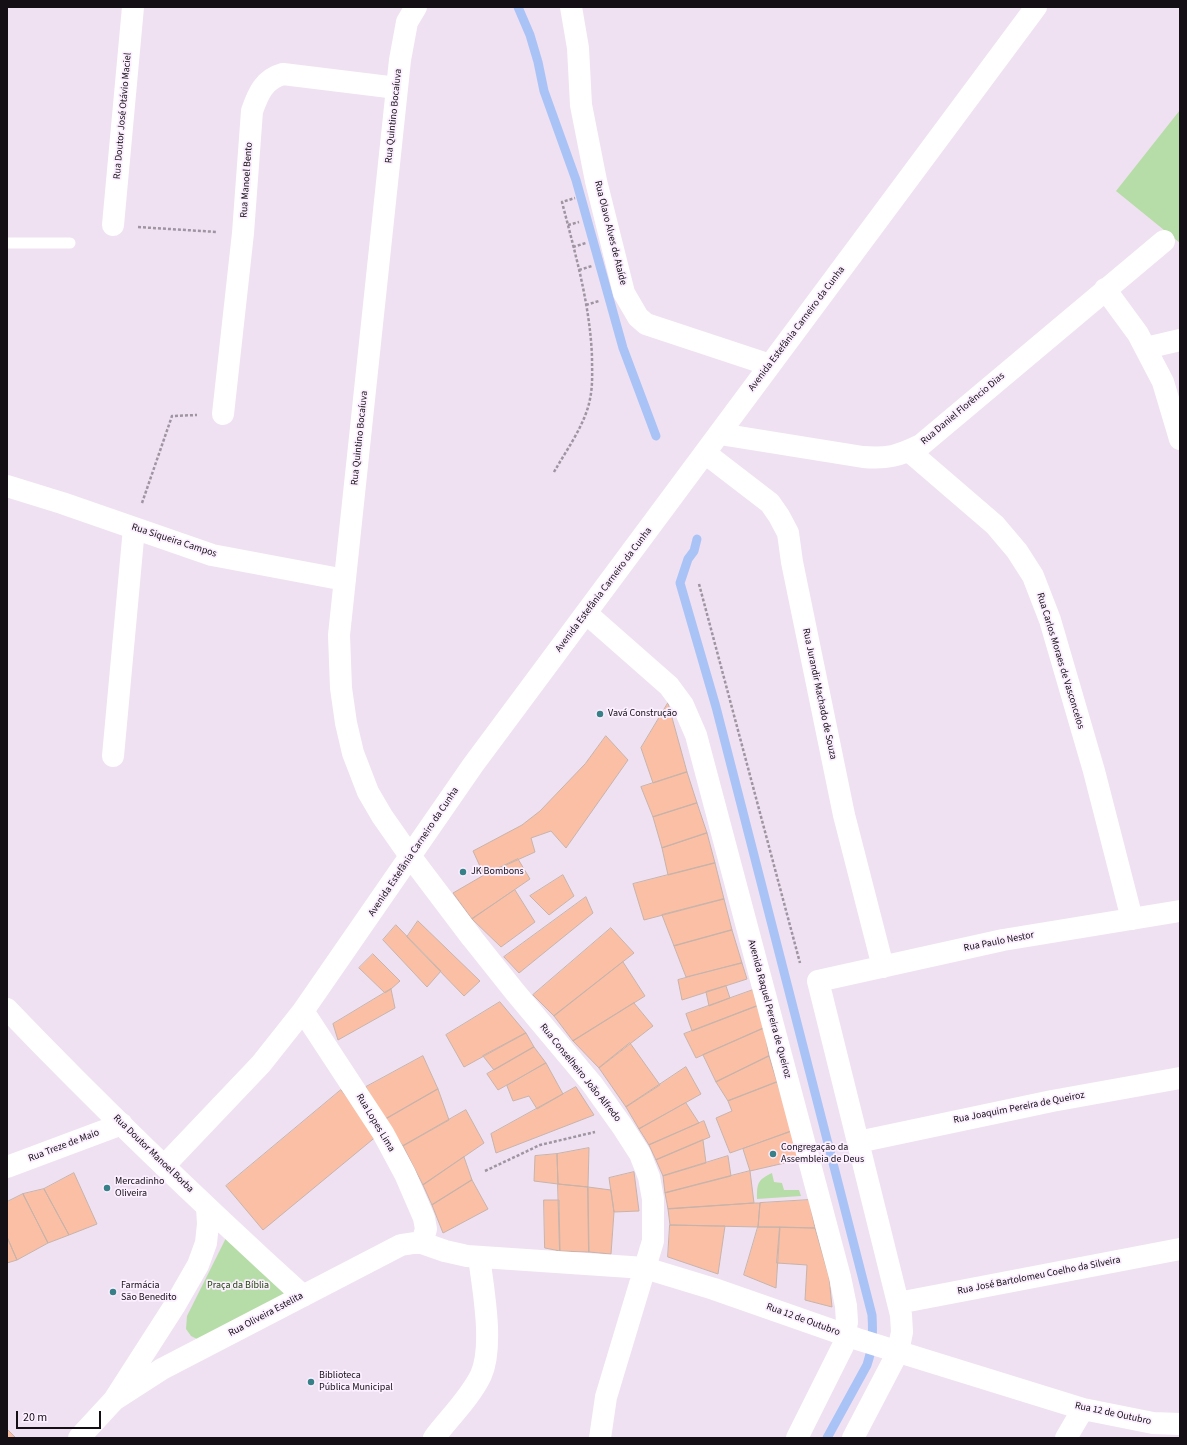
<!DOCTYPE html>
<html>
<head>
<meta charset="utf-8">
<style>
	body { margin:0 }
	#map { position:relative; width:1187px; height:1445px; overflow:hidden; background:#efe1f1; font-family:"Source Sans 3",sans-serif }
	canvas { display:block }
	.frame { position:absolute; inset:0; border:8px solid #140f15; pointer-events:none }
	.scale { position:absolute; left:16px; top:1411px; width:85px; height:18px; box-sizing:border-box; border:2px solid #140f15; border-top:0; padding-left:5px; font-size:12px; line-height:14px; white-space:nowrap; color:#140f15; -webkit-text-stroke:3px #fcefff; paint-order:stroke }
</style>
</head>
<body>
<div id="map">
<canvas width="1187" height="1445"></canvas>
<div class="frame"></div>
<div class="scale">20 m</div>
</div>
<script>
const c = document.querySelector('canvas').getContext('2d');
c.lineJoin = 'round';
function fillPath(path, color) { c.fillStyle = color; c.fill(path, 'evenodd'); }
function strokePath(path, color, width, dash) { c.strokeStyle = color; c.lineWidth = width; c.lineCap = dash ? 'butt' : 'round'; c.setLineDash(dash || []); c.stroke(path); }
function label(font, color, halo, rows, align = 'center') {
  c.font = font + ' "Source Sans 3",sans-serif'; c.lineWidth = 3.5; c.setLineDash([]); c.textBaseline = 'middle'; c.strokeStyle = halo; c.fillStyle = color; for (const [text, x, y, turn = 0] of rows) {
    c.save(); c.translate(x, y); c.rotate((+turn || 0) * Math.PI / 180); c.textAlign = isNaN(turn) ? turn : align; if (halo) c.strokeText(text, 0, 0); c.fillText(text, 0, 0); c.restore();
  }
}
const green = new Path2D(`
	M1180,110V243L1116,191Z
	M772,1173L774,1182L782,1183L784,1190H799L801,1196L757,1199C757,1184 757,1180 772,1173Z
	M228,1234L292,1293L199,1340L191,1336L186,1329L187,1316Z`);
const stream = new Path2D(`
	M518,7L530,35L538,62L544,91L576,180L623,348L656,436
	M697,539L694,551L688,559L680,583L716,707L872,1315C873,1333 873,1348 867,1365L827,1438`);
const building = new Path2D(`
	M668,703L687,772L653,783L641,748Z
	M606,736L628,760L566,848L551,831L531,838L535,852L484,875L473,851L522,825L540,811L585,764Z
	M687,772L697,803L653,817L641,787Z
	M697,803L707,833L662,848L653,817Z
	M707,833L715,863L668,875L662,848Z
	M518,859L530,879L472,919L453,893L484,875Z
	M715,863L724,899L644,920L633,884Z
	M563,875L574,896L549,915L530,896Z
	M515,890L535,922L501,947L472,919Z
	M586,897L593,913L519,973L504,957Z
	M724,899L732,930L674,946L662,915Z
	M418,921L480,981L464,996L407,937Z
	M396,925L441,971L427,987L383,940Z
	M611,928L634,953L554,1016L533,995Z
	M732,930L742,963L686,977L674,946Z
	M373,954L400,981L391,989L385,993L359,968Z
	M623,962L645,996L573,1041L554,1016Z
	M742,963L747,979L682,1000L678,980Z
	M726,986L730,998L709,1006L706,992Z
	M391,989L395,1008L338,1040L333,1024Z
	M753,990L757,1006L692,1031L686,1014Z
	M500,1002L526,1033L464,1067L446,1035Z
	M634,1003L653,1026L599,1068L573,1041Z
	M757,1006L764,1028L696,1058L684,1034Z
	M764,1028L769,1056L716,1082L703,1055Z
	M526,1033L534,1047L494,1070L483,1056Z
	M630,1043L660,1085L626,1107L599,1068Z
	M534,1047L546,1063L498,1090L487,1074Z
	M423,1056L438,1089L384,1120L366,1087Z
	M769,1056L777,1082L728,1101L716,1082Z
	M546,1063L563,1094L537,1109L529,1096L513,1101L507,1086Z
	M686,1067L701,1094L639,1129L626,1107Z
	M777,1082L792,1131L730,1153L716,1118L732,1111L728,1101Z
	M576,1087L594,1115L496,1153L491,1134Z
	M438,1089L449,1120L403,1146L384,1120Z
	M341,1090L378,1135L263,1230L226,1186Z
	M686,1103L699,1123L649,1145L639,1129Z
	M466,1110L484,1143L423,1185L403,1146Z
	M704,1121L710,1137L656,1160L649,1145Z
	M792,1131L802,1159L750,1171L743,1149Z
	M703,1140L706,1163L663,1176L656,1160Z
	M589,1148L588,1187L558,1184L557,1154Z
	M557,1154L558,1184L534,1181L535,1156Z
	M728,1156L731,1176L665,1193L663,1176Z
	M464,1157L472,1180L432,1205L423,1185Z
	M750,1171L754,1203L668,1209L665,1193Z
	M634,1172L639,1211L614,1212L609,1178Z
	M74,1173L97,1224L69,1235L44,1189Z
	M472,1180L488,1209L443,1233L432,1205Z
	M558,1184L588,1187L589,1252L560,1251Z
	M588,1187L611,1190L614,1212L611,1254L589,1252Z
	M44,1189L69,1235L48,1243L23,1194Z
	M23,1194L48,1243L17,1260L7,1237V1202Z
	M544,1200H559L560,1251L545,1248Z
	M809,1200L815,1228L758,1227L760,1203Z
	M754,1203H760L758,1227L670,1225L668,1209Z
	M670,1225L725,1226L718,1274L668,1257Z
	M758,1227H780L776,1288L744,1275Z
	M780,1227L815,1228L829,1277L832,1307L805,1300L807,1265L777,1263Z
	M7,1237L17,1260L7,1263Z
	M7,1429L16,1438H7Z`);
const path = new Path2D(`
	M568,225L579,222
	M138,227L217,232
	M573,247L586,243
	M579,270L592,266
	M586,305L599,301
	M554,472C567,449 585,425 590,399C593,385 592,371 592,357C590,304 575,253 562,202L575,198
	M142,503L172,416L197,415
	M699,584L800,963
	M485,1171L540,1145L595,1132`);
const lane = new Path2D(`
	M7,243H70`);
const street = new Path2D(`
	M416,7L407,22L400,60L339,635L341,688L346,723L353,753L368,792L382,816L410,856L472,938L515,992L592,1084L622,1126L640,1154L649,1177L653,1199V1241L606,1397L600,1438
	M571,7L578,48L581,105L596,181L624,293L638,317L646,324L770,365
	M113,225L133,7
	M1105,289L1138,334L1163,382L1180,439
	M1146,348L1180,340
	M223,414L243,233L252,111C258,94 264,79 283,74L397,88
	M720,434L863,457C888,459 898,456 921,445L1164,241
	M909,451L995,525L1017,551L1033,576L1050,620L1094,771L1132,919
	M705,453L770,503L779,516L788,533L792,562L844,815L883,967
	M7,486L62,503L212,555L345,580
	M586,613L669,686L683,705L696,735L840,1277L846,1306L847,1322L843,1346L797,1438
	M113,756L134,528
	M7,1009C102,1108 201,1203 303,1296
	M303,1011L383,1133L405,1174L424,1218L426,1229L422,1243
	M858,1142L1052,1101L1180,1078
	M164,1166L261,1064L303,1011L473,765L1036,7
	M7,1167L122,1124
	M898,1303L1180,1249
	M114,1400L162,1369L401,1245L414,1243H422L445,1251L467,1256L645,1268L714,1289L857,1339L1083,1409L1153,1423L1180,1424
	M79,1438L114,1400L175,1305L198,1265L206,1243L208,1224L207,1207
	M434,1438C449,1418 470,1398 481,1375C494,1346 483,1288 479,1257
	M853,1438L898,1352L902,1332L901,1315L818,981L1003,940L1180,911
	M1066,1438L1083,1409`);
const markers = [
	[600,714,4,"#388087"],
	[463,872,4,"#388087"],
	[773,1154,4,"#388087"],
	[107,1188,4,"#388087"],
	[113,1292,4,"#388087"],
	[311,1382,4,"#388087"]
];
const streetNames = [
	["Rua Doutor José Otávio Maciel",123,116,-85],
	["Rua Quintino Bocaíuva",394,116,-84],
	["Rua Manoel Bento",247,180,-86],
	["Rua Olavo Alves de Ataíde",610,233,76],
	["Avenida Estefânia Carneiro da Cunha",797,329,-53],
	["Rua Daniel Florêncio Dias",963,409,-40],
	["Rua Quintino Bocaíuva",360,438,-84],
	["Rua Siqueira Campos",174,541,18],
	["Avenida Estefânia Carneiro da Cunha",604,590,-53],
	["Rua Carlos Moraes de Vasconcelos",1060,661,73],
	["Rua Jurandir Machado de Souza",819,694,78],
	["Avenida Estefânia Carneiro da Cunha",414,852,-56],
	["Rua Paulo Nestor",999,942,-11],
	["Avenida Raquel Pereira de Queiroz",769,1009,75],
	["Rua Conselheiro João Alfredo",580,1073,51],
	["Rua Joaquim Pereira de Queiroz",1019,1108,-11],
	["Rua Lopes Lima",375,1123,59],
	["Rua Treze de Maio",64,1146,-21],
	["Rua Doutor Manoel Borba",153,1154,44],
	["Rua José Bartolomeu Coelho da Silveira",1039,1276,-11],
	["Rua Oliveira Estelita",266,1315,-28],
	["Rua 12 de Outubro",803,1320,20],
	["Rua 12 de Outubro",1113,1414,12]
];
const poiNames = [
	["Vavá Construção",608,714],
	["JK Bombons",471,872],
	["Congregação da",781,1148],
	["Assembleia de Deus",781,1160],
	["Mercadinho",115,1182],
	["Oliveira",115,1194],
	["Farmácia",121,1286],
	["São Benedito",121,1298],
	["Biblioteca",319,1376],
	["Pública Municipal",319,1388]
];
const parkNames = [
	["Praça da Bíblia",238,1286]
];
fillPath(green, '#b6dda8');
strokePath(stream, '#aac3f6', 9);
fillPath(building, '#fabfa5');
strokePath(building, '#c7b3aa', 1);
strokePath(path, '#9f94a1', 2.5, [3, 2]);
strokePath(lane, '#fff', 11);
strokePath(street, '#fff', 22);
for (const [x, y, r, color] of markers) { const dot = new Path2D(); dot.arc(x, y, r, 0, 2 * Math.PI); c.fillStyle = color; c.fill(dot); strokePath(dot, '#fcefff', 1.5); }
label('10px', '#140f15', '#fcefff', streetNames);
label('10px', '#140f15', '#fcefff', poiNames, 'left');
label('10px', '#193f05', '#fcefff', parkNames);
</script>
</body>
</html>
